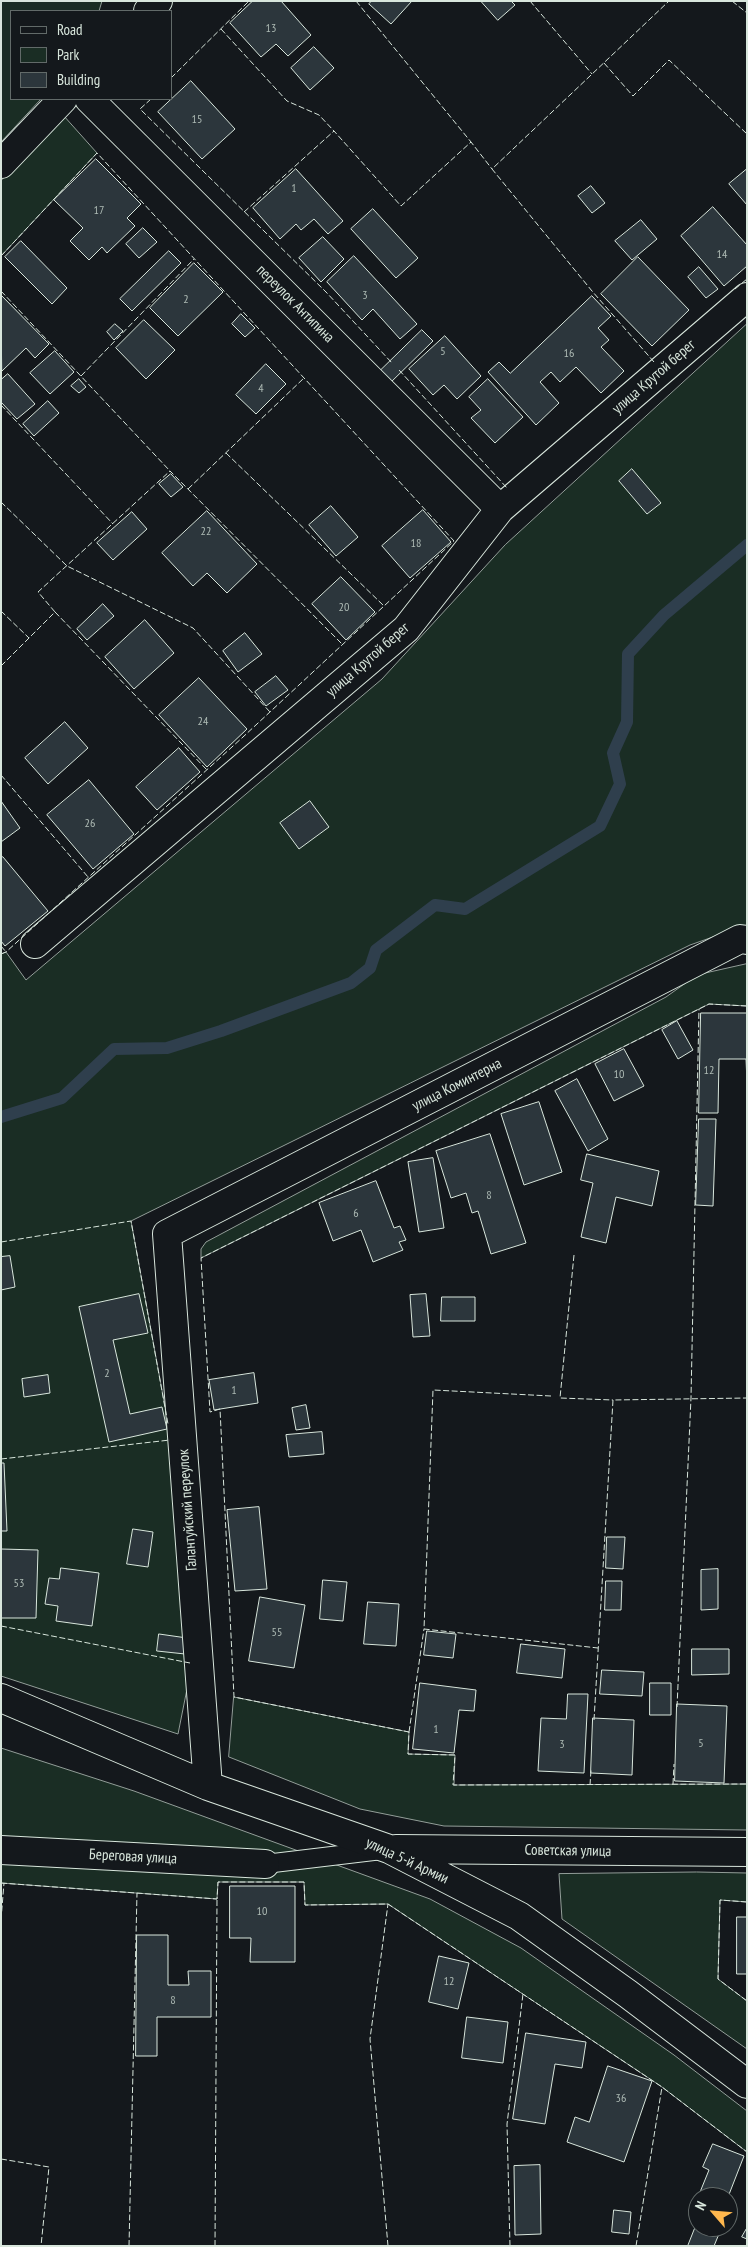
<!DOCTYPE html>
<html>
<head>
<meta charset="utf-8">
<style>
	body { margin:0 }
	#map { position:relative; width:748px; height:2247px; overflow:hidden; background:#14181c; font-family:"PT Sans Narrow",sans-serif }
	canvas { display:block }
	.frame { position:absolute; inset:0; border:2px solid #d8e6dc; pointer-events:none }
	.legend { position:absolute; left:10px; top:10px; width:162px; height:90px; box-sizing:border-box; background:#14181c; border:1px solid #626a69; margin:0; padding:6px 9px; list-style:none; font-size:15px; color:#d8e6dc }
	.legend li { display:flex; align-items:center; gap:10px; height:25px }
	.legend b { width:25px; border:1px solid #626a69 }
	.north { position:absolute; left:688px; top:2187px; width:50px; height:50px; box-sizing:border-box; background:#14181c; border:1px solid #626a69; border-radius:50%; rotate:297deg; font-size:14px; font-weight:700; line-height:20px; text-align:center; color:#d8e6dc }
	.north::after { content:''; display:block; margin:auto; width:18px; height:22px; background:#ffb74d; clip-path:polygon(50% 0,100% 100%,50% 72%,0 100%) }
</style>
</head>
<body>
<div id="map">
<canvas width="748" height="2247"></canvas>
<div class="frame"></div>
<ul class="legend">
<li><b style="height:6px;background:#14181c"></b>Road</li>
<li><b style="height:14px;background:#1a2d24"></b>Park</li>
<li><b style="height:14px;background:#2c363c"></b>Building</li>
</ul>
<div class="north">N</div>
</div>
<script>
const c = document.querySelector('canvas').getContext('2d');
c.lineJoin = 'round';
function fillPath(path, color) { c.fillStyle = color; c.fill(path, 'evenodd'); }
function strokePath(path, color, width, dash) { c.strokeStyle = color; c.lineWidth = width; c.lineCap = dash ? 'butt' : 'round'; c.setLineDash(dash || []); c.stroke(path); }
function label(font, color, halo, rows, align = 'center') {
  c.font = font + ' "PT Sans Narrow",sans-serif'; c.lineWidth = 4; c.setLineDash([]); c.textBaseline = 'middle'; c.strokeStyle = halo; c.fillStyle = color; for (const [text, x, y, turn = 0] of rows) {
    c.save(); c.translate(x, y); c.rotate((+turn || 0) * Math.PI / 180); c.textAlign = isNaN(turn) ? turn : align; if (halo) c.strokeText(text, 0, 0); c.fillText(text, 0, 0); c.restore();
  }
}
const green = new Path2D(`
	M1,1H102L99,11H11V99H41L1,142Z
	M63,115L97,153L1,256V181Z
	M747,324V925L690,945L131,1221L168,1423L192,1664L178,1734L1,1676V954L6,952L26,980L382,679L505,545Z
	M747,964V1006L709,1004L201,1258V1249L206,1242L666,997L697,975Z
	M234,1697L409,1732L408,1754L455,1755L454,1785L747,1784V1830L444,1826L360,1809L229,1757Z
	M1,1748L134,1791L430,1899L521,1948L674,2055L747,2111V2152L662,2087L388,1904L305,1905L304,1882H218L217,1899L1,1883Z
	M697,1872L747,1873V1902L720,1900L718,1979L747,2001V2049L562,1919L559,1874Z`);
const stream = new Path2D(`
	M1,1117L62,1098L114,1049L167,1048L221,1031L351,983L370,968L376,950L435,905L465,909L600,826L620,784L613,753L627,722L628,654L664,615L747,545`);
const building = new Path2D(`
	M253,1H281L311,35L288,56L276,44L261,57L230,23Z
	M372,1H412L391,24L369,4Z
	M481,1H511L515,5L498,20Z
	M314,47L334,68L310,90L291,68Z
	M191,81L235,129L202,159L158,112Z
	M96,159L141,204L127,218L135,226L107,253L102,247L89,260L70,241L83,228L54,200Z
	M296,169L343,221L328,234L314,219L301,230L296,224L280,239L253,208Z
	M747,169V205L729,184Z
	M591,186L605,203L592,213L578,196Z
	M713,207L747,245V266L724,286L681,236Z
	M373,209L418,258L396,278L351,229Z
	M641,220L657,239L632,260L615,241Z
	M143,228L157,242L139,258L126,244Z
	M323,237L344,259L321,282L299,258Z
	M21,241L67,288L52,304L5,257Z
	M169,251L181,263L132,311L120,299Z
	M354,256L417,324L400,339L373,309L362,320L327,282Z
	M638,257L689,310L652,346L601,294Z
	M194,263L223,292L178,336L150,308Z
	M699,267L718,289L706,298L688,277Z
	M1,295L49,344L35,358L26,348L2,371Z
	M592,296L611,316L598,328L609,340L601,347L624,371L601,393L576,367L560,382L551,372L540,382L559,403L536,425L488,372L499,362L510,373Z
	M241,314L255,328L245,337L232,324Z
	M144,320L175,350L146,379L116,348Z
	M115,324L123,331L114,340L107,332Z
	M422,330L433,341L388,385L377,374Z
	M445,336L481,376L457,399L444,385L433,395L409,369Z
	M55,351L74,372L50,394L30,373Z
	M266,364L286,384L256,414L236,395Z
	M8,374L35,404L17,419L1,402V380Z
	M79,379L86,387L79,393L71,386Z
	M488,379L523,417L495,443L471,418L481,410L469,397Z
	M48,401L59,413L34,436L23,424Z
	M632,469L661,503L647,514L619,481Z
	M171,474L183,487L171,497L159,484Z
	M331,506L358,537L336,556L309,525Z
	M423,510L451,542L410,578L382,546Z
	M207,511L257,564L227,593L207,573L193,586L162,553Z
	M132,512L147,529L113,560L97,543Z
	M341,577L375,612L346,640L312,604Z
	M103,604L114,616L87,640L77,629Z
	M145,620L174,653L134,689L105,657Z
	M245,633L262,654L238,672L223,651Z
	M276,676L288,690L266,706L255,692Z
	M199,678L247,729L207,767L159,715Z
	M65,722L88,748L48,784L25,758Z
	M179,748L200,772L157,810L136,787Z
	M89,780L134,834L93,869L47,815Z
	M1,801L20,828L1,842Z
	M310,801L329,827L299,849L280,823Z
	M3,857L48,911L5,946L1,941V858Z
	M701,1013H747V1083L746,1059H719L718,1113H699Z
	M677,1021L693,1050L678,1059L662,1030Z
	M624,1049L644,1086L614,1101L595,1064Z
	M577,1079L608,1139L588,1151L555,1091Z
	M539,1102L562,1172L524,1185L501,1114Z
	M699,1119H716L713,1206L696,1205Z
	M490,1134L526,1243L491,1254L478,1211L472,1213L466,1193L451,1198L436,1151Z
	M587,1154L659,1171L652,1206L616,1197L606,1243L581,1237L593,1183L581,1180Z
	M433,1158L444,1228L419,1232L408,1162Z
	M376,1181L394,1228L400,1226L406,1240L399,1242L403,1250L373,1262L361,1230L333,1241L319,1203Z
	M10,1256L15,1287L1,1290V1257Z
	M139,1294L148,1333L113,1340L130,1414L162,1407L167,1429L109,1442L79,1307Z
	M426,1294L430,1336L413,1337L410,1295Z
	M442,1297H475V1321H441Z
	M254,1373L258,1403L214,1410L209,1380Z
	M48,1375L50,1393L24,1397L22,1379Z
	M306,1405L310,1428L296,1430L292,1408Z
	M322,1432L324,1454L289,1457L286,1435Z
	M1,1463H4L7,1531H1Z
	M259,1507L267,1589L235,1591L227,1510Z
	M133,1529L153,1532L148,1567L127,1564Z
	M607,1537H625L623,1569L606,1568Z
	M1,1549L38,1550L36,1618H1Z
	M61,1568L99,1573L92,1626L56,1621L58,1606L45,1604L49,1578L59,1579Z
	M718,1569V1609L701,1610V1570Z
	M323,1580L347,1582L343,1621L320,1619Z
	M606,1581H622L621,1610H605Z
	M260,1597L305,1605L294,1668L249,1661Z
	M368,1602L399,1604L396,1646L364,1644Z
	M427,1631L456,1634L453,1658L424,1655Z
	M159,1634L187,1638L185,1654L157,1651Z
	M521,1644L565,1649L562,1678L517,1673Z
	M692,1649H729V1674L692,1675Z
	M602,1670L644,1672L642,1696L600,1694Z
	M420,1683L476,1690L474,1711L459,1710L454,1753L413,1749Z
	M650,1683H671V1715H650Z
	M568,1694H588L584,1773L538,1771L541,1718L566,1719Z
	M677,1704L727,1706L724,1783L675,1781Z
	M593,1718L634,1720L632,1775L591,1773Z
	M230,1886H295V1962H250L251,1938H230Z
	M737,1917H747V1974H737Z
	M137,1935H168V1985H189L188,1971H211V2017H157V2056H136Z
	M439,1956L469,1963L458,2009L429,2002Z
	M467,2017L508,2022L503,2063L462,2058Z
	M526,2033L586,2042L582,2068L555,2064L545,2124L513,2119Z
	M608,2066L652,2081L624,2162L567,2142L575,2117L589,2122Z
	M713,2144L744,2156L728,2197H698L709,2170L703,2167Z
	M540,2165L541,2234L515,2235L514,2166Z
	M614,2210L631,2212L629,2234L612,2232Z
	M698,2220V2227L721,2229L714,2246H688Z
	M747,2228V2239L742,2237Z`);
const service = new Path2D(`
	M265,1864L382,1850`);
const minor = new Path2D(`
	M148,11L158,1
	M89,99L500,509
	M1,164L63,99
	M35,944L406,629L500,509L747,297
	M1,1698L208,1786L389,1849L519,1916L628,1994L747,2084
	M208,1786L167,1234L740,939L747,940
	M396,1849L747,1852
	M1,1850L265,1864`);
const fence = new Path2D(`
	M356,1L471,142
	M530,1L592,74
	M732,1L747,13
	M221,29L287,101L319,115L334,131
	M604,63L633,96L669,60L747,134
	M171,78L249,1
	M151,99L140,109L326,292L392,363
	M244,212L334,131L401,206L471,142L492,169
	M1,256L97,153L454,541L243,737L6,952L1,954
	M735,289L747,279
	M1,291L170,471
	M654,362L592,291L492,169L669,1
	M399,370L507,488
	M81,376L194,259
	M1,405L113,524
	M226,453L384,606
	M188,489L304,378
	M1,502L67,566L193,628L270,712
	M1,611L29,638
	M55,612L207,770
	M1,666L55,612L38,592L170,471L343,645
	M1,775L88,877
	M1,946L6,952
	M747,1006L709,1004L201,1258L210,1412L220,1409L234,1697L409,1732L408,1754L455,1755L453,1785L747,1784
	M1,1242L131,1221L168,1424
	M574,1255L560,1398L613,1400
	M551,1396L433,1390L424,1629L598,1648
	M1,1459L170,1440
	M1,1626L190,1663
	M677,1707L691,1398L699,1009
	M594,1720L613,1400L747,1398
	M409,1732L424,1629
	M673,1784L674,1764
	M590,1785L591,1770
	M1,1883L217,1899L218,1882H304L305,1905L388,1904L662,2087L747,2152
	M747,1902L720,1900L718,1979L747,2001
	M1,1920L4,1883
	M1,2159L49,2167L41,2246
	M129,2246L137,1893
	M215,2246L217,1899
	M388,2246L370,2039L388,1904
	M510,2246L507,2124L523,1994
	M636,2246L662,2087`);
const numberNames = [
	["13",271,29],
	["15",197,120],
	["1",294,189],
	["17",99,211],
	["14",722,255],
	["3",365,296],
	["2",186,300],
	["5",443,352],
	["16",569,354],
	["4",261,389],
	["22",206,532],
	["18",416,544],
	["20",344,608],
	["24",203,722],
	["26",90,824],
	["12",709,1071],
	["10",619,1075],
	["8",489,1196],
	["6",356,1214],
	["2",107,1374],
	["1",234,1391],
	["53",19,1584],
	["55",277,1633],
	["1",436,1730],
	["5",701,1744],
	["3",562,1745],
	["10",262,1912],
	["12",449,1982],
	["8",173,2001],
	["36",621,2099]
];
const streetNames = [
	["переулок Антипина",295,304,45],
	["улица Крутой берег",654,377,-41],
	["улица Крутой берег",368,660,-41],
	["улица Коминтерна",457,1085,-27],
	["Галантуйский переулок",188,1510,-94],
	["Советская улица",568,1851,1],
	["Береговая улица",133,1857,3],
	["улица 5-й Армии",407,1861,25]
];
fillPath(green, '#1a2d24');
strokePath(green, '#939e99', 1);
strokePath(stream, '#2f3f4d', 12);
fillPath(building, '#2c363c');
strokePath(building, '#d8e6dc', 1);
strokePath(service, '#d8e6dc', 20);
strokePath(minor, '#d8e6dc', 30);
strokePath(service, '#14181c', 18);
strokePath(minor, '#14181c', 28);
strokePath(fence, '#d8e6dc', 1, [6, 2.5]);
label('12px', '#adbab4', null, numberNames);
label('15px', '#d8e6dc', '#14181c', streetNames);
</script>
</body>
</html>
